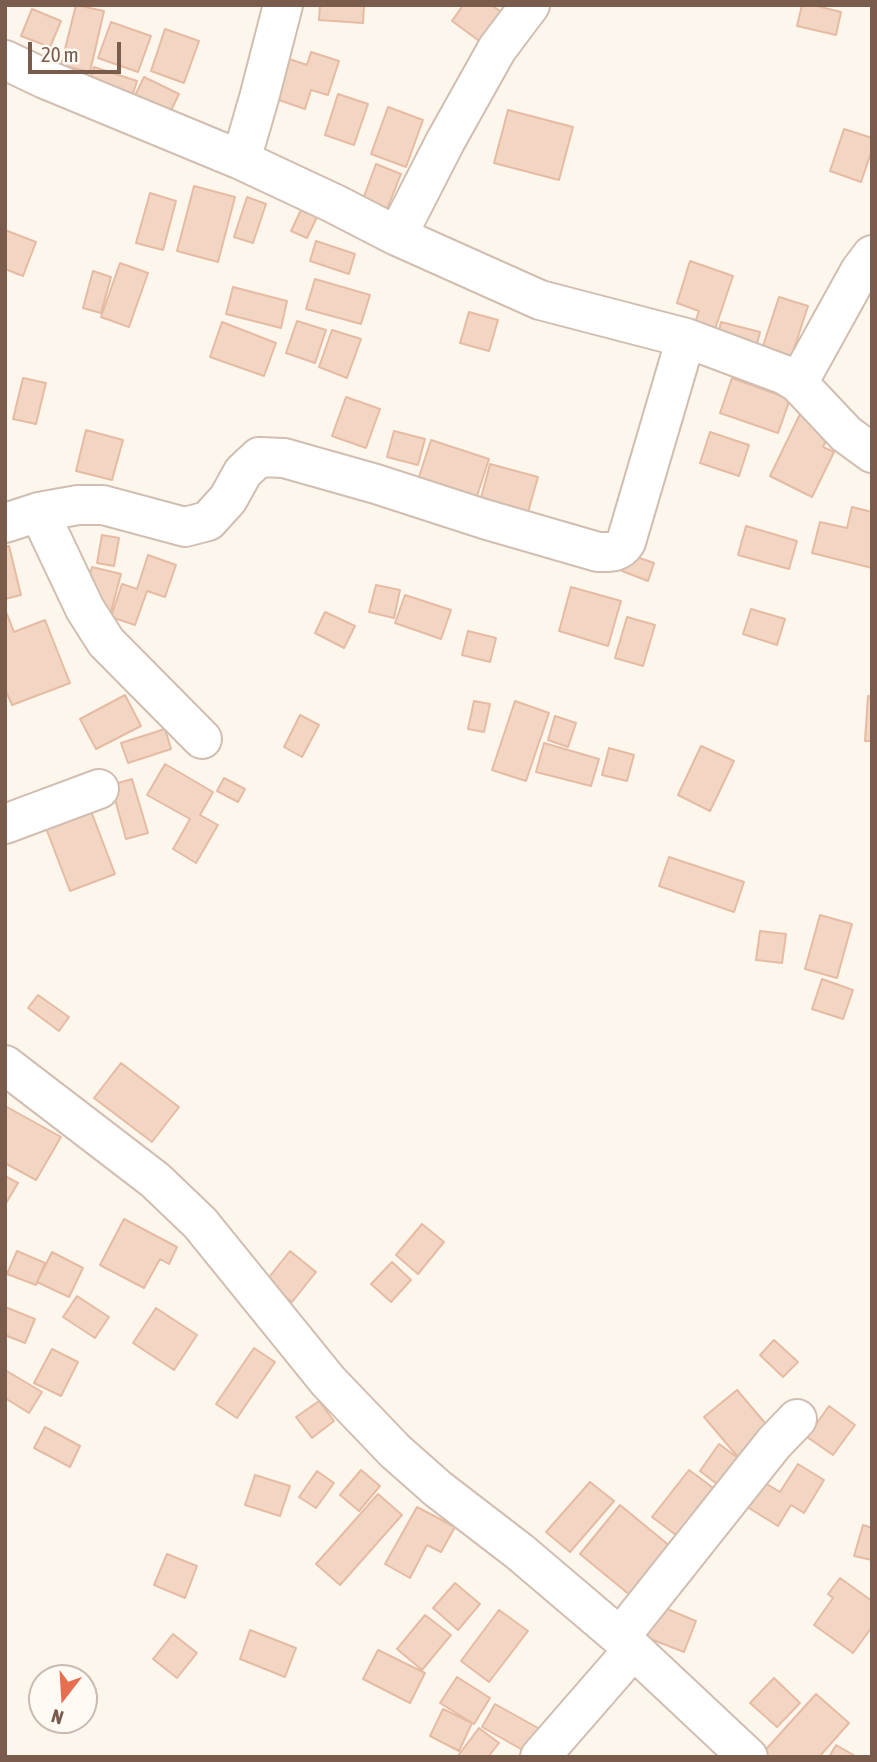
<!DOCTYPE html>
<html>
<head>
<meta charset="utf-8">
<style>
	body { margin:0 }
	#map { position:relative; width:877px; height:1762px; overflow:hidden; background:#fdf6ec; font-family:"Asap Condensed",sans-serif }
	canvas { display:block }
	.frame { position:absolute; inset:0; border:7px solid #7a5c4d; pointer-events:none }
	.north { position:absolute; left:28px; top:1664px; width:70px; height:70px; box-sizing:border-box; background:#fffaf3; border:2px solid #cabbb1; border-radius:50%; rotate:197deg; font-size:19px; font-weight:700; line-height:28px; text-align:center; color:#7a5c4d }
	.north::after { content:''; display:block; margin:auto; width:24px; height:32px; background:#e76f51; clip-path:polygon(50% 0,100% 100%,50% 72%,0 100%) }
	.scale { position:absolute; left:28px; top:42px; width:93px; height:32px; box-sizing:border-box; border:4px solid #7a5c4d; border-top:0; padding-left:9px; font-size:21px; line-height:24px; white-space:nowrap; color:#7a5c4d; -webkit-text-stroke:5px #fffaf3; paint-order:stroke }
</style>
</head>
<body>
<div id="map">
<canvas width="877" height="1762"></canvas>
<div class="frame"></div>
<div class="north">N</div>
<div class="scale">20 m</div>
</div>
<script>
const c = document.querySelector('canvas').getContext('2d');
c.lineJoin = 'round';
function fillPath(path, color) { c.fillStyle = color; c.fill(path, 'evenodd'); }
function strokePath(path, color, width, dash) { c.strokeStyle = color; c.lineWidth = width; c.lineCap = dash ? 'butt' : 'round'; c.setLineDash(dash || []); c.stroke(path); }
const building = new Path2D(`
	M76,5L104,11L90,72L61,65Z
	M320,5H364L363,23L319,20Z
	M463,5H491L503,13L482,43L452,21Z
	M802,5H813L841,12L836,35L797,26Z
	M32,9L61,21L50,47L21,36Z
	M111,22L151,36L138,72L98,58Z
	M165,29L199,41L184,83L151,71Z
	M311,52L339,61L328,95L311,90L305,109L264,95L277,55L307,65Z
	M94,67L137,81L128,109L85,95Z
	M144,77L179,94L163,127L128,110Z
	M338,94L368,104L354,145L325,135Z
	M388,107L423,120L406,167L371,154Z
	M508,110L573,127L559,180L494,163Z
	M844,129L872,138V150L861,182L830,171Z
	M376,164L401,174L387,209L363,199Z
	M194,186L235,197L218,262L177,251Z
	M150,193L176,201L163,250L136,243Z
	M247,197L266,204L253,243L234,237Z
	M301,210L317,217L307,238L291,231Z
	M5,230L36,242L23,276L5,269Z
	M316,241L355,254L349,274L310,261Z
	M690,261L733,276L713,335L693,328L699,311L677,303Z
	M120,263L148,273L129,327L101,317Z
	M93,271L111,277L101,313L83,308Z
	M315,279L370,295L361,324L306,309Z
	M233,287L287,301L281,328L226,314Z
	M779,297L808,306L791,358L762,349Z
	M469,312L498,320L489,351L460,343Z
	M297,321L326,330L315,363L286,353Z
	M222,322L276,343L264,376L210,357Z
	M721,322L760,332L756,348L717,339Z
	M332,330L361,339L347,378L319,367Z
	M23,378L46,383L36,424L13,419Z
	M732,378L790,399L778,433L720,413Z
	M346,397L380,409L366,448L332,436Z
	M803,408L834,424L823,447L834,452L812,497L770,476Z
	M86,430L123,440L112,480L76,471Z
	M394,431L425,439L418,465L387,457Z
	M710,432L749,445L739,476L700,463Z
	M431,440L489,459L476,499L418,480Z
	M490,464L538,477L524,526L477,513Z
	M852,507L872,512V568L812,553L820,522L847,528Z
	M746,526L797,541L789,569L738,555Z
	M102,535L119,538L114,566L97,563Z
	M9,546L21,595L5,599V547Z
	M628,554L654,563L648,581L622,571Z
	M148,555L176,565L165,597L147,591L135,625L111,617L122,584L137,589Z
	M92,567L121,574L106,630L77,622Z
	M376,585L400,590L394,618L369,612Z
	M571,587L621,601L608,646L559,631Z
	M405,595L451,610L441,639L395,623Z
	M5,609L14,632L45,620L70,683L12,705L5,689Z
	M751,609L785,619L777,645L743,634Z
	M325,612L355,626L344,648L315,633Z
	M627,617L655,625L643,666L615,658Z
	M468,631L496,638L490,662L462,655Z
	M125,695L141,726L96,749L80,719Z
	M868,696L872,697V741H865Z
	M474,701L490,704L484,732L468,729Z
	M515,701L549,713L526,781L492,770Z
	M300,715L319,725L302,757L284,747Z
	M555,716L576,723L568,747L548,740Z
	M165,729L171,749L128,763L121,743Z
	M544,743L599,759L591,786L536,772Z
	M701,746L734,761L710,811L678,795Z
	M609,748L634,755L627,781L602,775Z
	M165,764L213,792L200,815L218,825L196,863L173,849L190,819L147,795Z
	M224,778L245,789L238,802L217,791Z
	M132,779L148,833L126,839L111,785Z
	M86,798L115,874L70,891L41,815Z
	M669,857L744,882L734,912L659,886Z
	M820,915L852,924L837,978L805,969Z
	M760,931L786,934L782,963L756,960Z
	M822,979L853,990L843,1019L812,1009Z
	M38,995L69,1017L59,1031L28,1008Z
	M121,1063L179,1107L152,1142L94,1098Z
	M5,1106L61,1137L36,1180L5,1163Z
	M5,1176L18,1183L5,1205Z
	M124,1219L177,1247L169,1264L160,1259L144,1288L100,1265Z
	M422,1224L444,1242L418,1274L396,1255Z
	M17,1251L45,1263L36,1285L7,1274Z
	M290,1251L316,1272L292,1302L266,1281Z
	M52,1252L83,1268L69,1297L37,1282Z
	M392,1262L411,1280L391,1302L371,1284Z
	M77,1296L109,1317L95,1338L63,1317Z
	M5,1307L35,1319L25,1343L5,1335Z
	M156,1308L197,1335L174,1370L133,1343Z
	M774,1340L798,1362L783,1377L760,1355Z
	M254,1348L275,1362L237,1418L216,1404Z
	M52,1349L78,1362L61,1396L34,1383Z
	M5,1370L42,1392L29,1413L5,1398Z
	M737,1390L771,1430L738,1457L704,1417Z
	M319,1401L334,1421L312,1438L296,1417Z
	M829,1406L855,1425L833,1455L807,1437Z
	M45,1427L80,1446L70,1467L34,1448Z
	M719,1444L746,1464L726,1491L700,1471Z
	M798,1464L824,1480L804,1513L791,1505L778,1526L744,1505L760,1480L780,1492Z
	M361,1470L380,1486L359,1511L340,1495Z
	M689,1470L720,1493L684,1541L652,1517Z
	M317,1471L334,1483L316,1508L299,1497Z
	M255,1475L290,1486L280,1516L245,1505Z
	M590,1482L614,1501L570,1552L546,1532Z
	M378,1494L402,1515L340,1585L316,1564Z
	M620,1505L682,1556L642,1605L580,1554Z
	M417,1507L455,1527L441,1552L427,1545L410,1578L385,1564Z
	M863,1525L872,1528V1560L854,1556Z
	M167,1554L197,1566L185,1598L154,1585Z
	M840,1578L872,1601V1627L853,1653L814,1625L833,1598L828,1594Z
	M455,1583L480,1604L458,1630L433,1608Z
	M655,1604L696,1621L684,1652L643,1636Z
	M499,1610L528,1631L489,1682L461,1661Z
	M425,1615L451,1635L422,1670L397,1649Z
	M250,1630L296,1648L285,1677L240,1659Z
	M173,1634L197,1653L177,1678L153,1659Z
	M378,1650L425,1673L410,1703L363,1679Z
	M457,1677L490,1698L474,1724L440,1703Z
	M774,1678L800,1703L777,1727L750,1703Z
	M816,1694L849,1723L819,1757L760,1756Z
	M495,1704L554,1737L535,1757L482,1727Z
	M443,1709L472,1723L459,1751L430,1736Z
	M479,1728L499,1743L488,1757H457Z
	M836,1745L857,1757H829Z`);
const minor = new Path2D(`
	M5,60L45,79L241,160L335,204L397,236L540,300L686,338L785,375L798,383L846,434L872,453
	M241,160L259,98L283,5
	M397,236L445,142L497,49L530,5
	M798,383L860,271L872,255
	M39,512L85,609L106,642L202,739
	M5,523L39,512L78,505H103L185,527L208,521L228,499L243,472L259,457L284,458L376,484L484,519L598,552C611,552 619,553 626,542L686,338
	M5,824L99,789
	M5,1065L155,1180L200,1223L328,1381L395,1451L438,1489L520,1552L620,1637L748,1757
	M620,1637L774,1443L797,1419
	M540,1757L633,1650`);
fillPath(building, '#f3d5c3');
strokePath(building, '#e6bba3', 2);
strokePath(minor, '#d1beb0', 42);
strokePath(minor, '#fff', 38);
</script>
</body>
</html>
